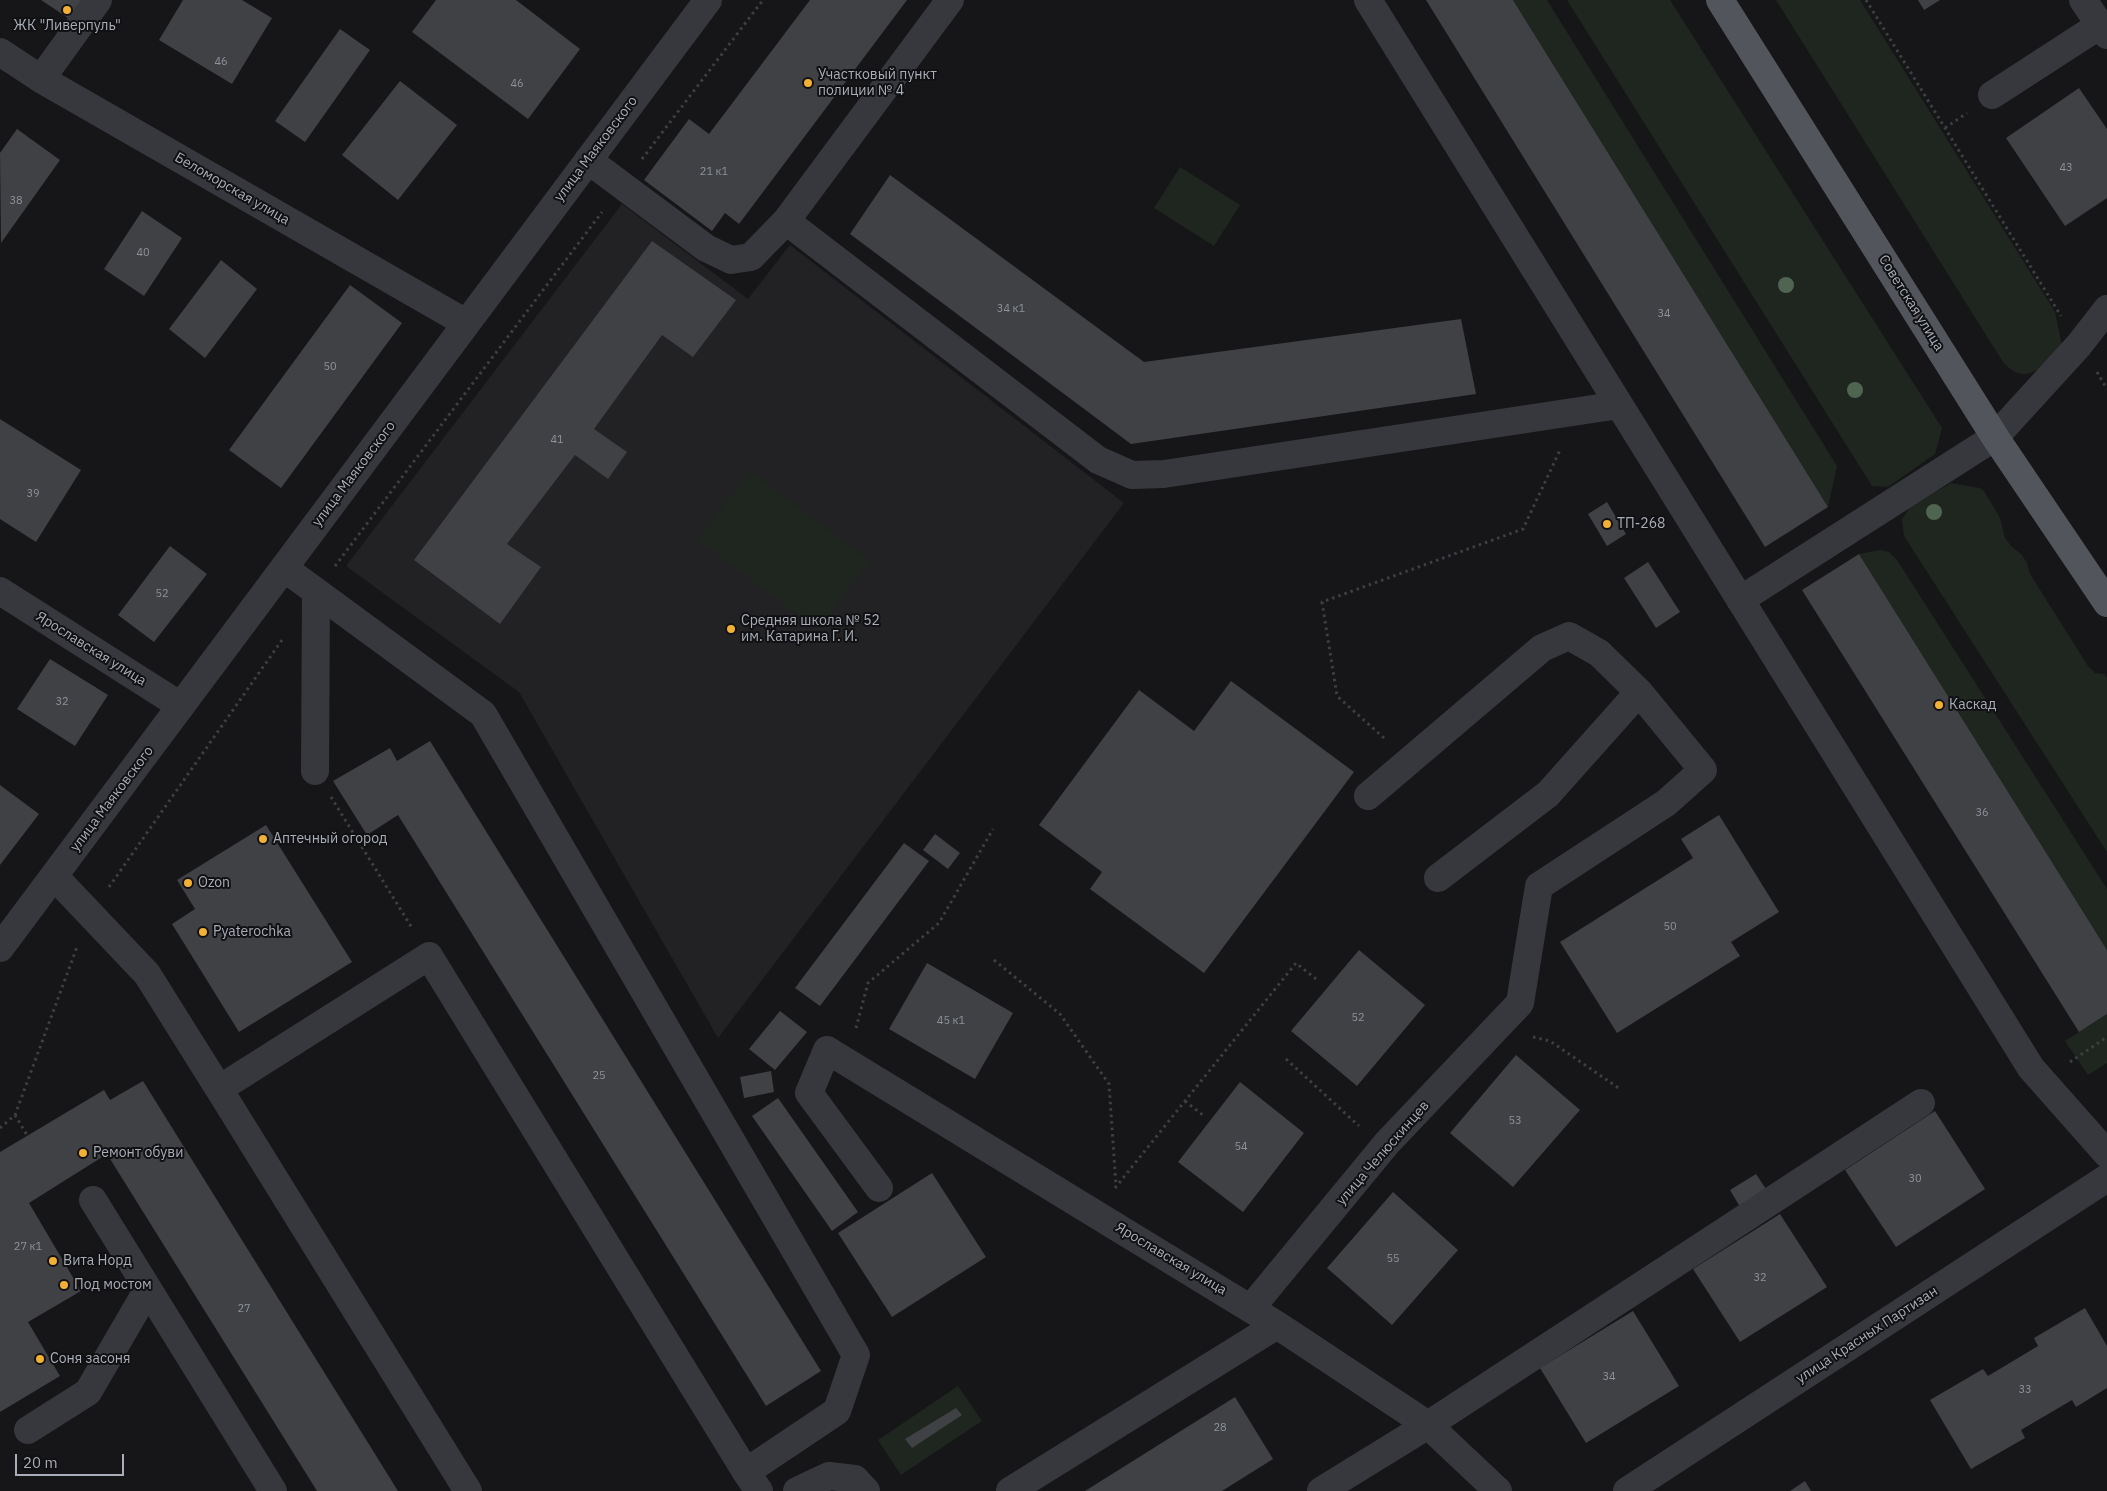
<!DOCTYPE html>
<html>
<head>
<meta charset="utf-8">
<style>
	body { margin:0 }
	#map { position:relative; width:2107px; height:1491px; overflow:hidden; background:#161618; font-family:"IBM Plex Sans",sans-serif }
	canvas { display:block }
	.scale { position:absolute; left:15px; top:1454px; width:109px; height:22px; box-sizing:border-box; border:2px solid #a8adb8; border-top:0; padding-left:6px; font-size:15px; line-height:18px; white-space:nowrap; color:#a8adb8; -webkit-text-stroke:4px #111113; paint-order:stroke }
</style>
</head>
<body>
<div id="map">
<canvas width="2107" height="1491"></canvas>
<div class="scale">20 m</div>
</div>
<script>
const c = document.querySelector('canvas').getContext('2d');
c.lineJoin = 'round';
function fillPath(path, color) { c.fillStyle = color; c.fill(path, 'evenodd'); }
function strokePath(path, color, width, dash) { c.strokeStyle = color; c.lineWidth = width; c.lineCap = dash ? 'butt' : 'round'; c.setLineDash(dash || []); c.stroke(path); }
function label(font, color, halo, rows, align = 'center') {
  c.font = font + ' "IBM Plex Sans",sans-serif'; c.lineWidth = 4; c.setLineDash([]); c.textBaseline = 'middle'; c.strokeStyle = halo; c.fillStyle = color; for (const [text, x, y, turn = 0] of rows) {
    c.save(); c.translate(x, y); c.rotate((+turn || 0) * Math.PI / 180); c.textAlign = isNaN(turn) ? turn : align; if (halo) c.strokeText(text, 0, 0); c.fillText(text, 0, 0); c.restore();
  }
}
const built = new Path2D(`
	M622,204L748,299L790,245L1124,503L718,1038L519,692L346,566Z`);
const green = new Path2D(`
	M1513,0H1547L1837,466L1828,507Z
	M1567,0H1670L1942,428L1935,454L1888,487L1872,486Z
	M1776,0H1860L2055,312L2062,346C2045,364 2027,389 2003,362Z
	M1180,167L1240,205L1214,246L1154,208Z
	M750,471L870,561L818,630L698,540Z
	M1951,483L1980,488L1984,491L2000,518L2005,538L2011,546L2022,555L2027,563L2030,574L2088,666L2095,673L2104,674L2107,678V852L1904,536L1902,519L1911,506Z
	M1880,550L1889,552L1897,560L2107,889V950L1859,554Z
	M2107,1014V1063L2088,1075L2065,1041Z
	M958,1386L982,1421L901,1475L878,1440Z`);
const building = new Path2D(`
	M41,0H84L71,20Z
	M183,0H242L272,18L232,84L159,40Z
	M436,0H516L580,49L528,119L412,32Z
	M810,0H907L739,224L725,213L712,231L644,180L689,119L709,134Z
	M1426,0H1513L1828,507L1765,547Z
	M1918,0H1940L1924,10Z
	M340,29L370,50L305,142L275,121Z
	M400,81L457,125L398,200L342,155Z
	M2079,88L2107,129V198L2065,226L2006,138Z
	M17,129L60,160L1,243L0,153Z
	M890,175L1144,362L1461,319L1476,394L1131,444L850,234Z
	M142,211L182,238L144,296L104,269Z
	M652,241L736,300L693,357L662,335L594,429L627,452L608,479L575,455L507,544L541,567L500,624L414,560Z
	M221,260L257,289L205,358L169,329Z
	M350,285L402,323L281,488L229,450Z
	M0,419L81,470L36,542L0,519Z
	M1607,502L1626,534L1607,546L1588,514Z
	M170,546L207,574L154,642L118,615Z
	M1859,554L2107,950V1014L2079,1032L1802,590Z
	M1648,562L1680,612L1656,628L1624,578Z
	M50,659L108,695L75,746L17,709Z
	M1231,681L1354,772L1204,973L1090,889L1102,872L1039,825L1139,690L1194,731Z
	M430,741L821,1371L766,1406L398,815L367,835L333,781L390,748L397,761Z
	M0,785L39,814L0,865Z
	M1719,815L1779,912L1731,942L1740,956L1617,1033L1560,942L1693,858L1681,839Z
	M266,825L352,962L239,1032L172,924L195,909L177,880Z
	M935,834L960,853L948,869L923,850Z
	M904,843L929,861L820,1006L795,988Z
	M1359,950L1425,1005L1357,1086L1291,1031Z
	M927,963L1013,1013L975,1079L889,1029Z
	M780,1011L807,1032L775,1070L749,1049Z
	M1516,1055L1580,1110L1513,1187L1450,1133Z
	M771,1071L774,1092L744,1098L740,1077Z
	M143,1081L398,1491H317L107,1154L29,1203L81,1291L28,1322L60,1376L0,1412V1152L104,1090L110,1100Z
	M1240,1082L1304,1133L1243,1212L1178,1162Z
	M778,1098L858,1212L832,1231L752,1116Z
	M1935,1111L1985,1189L1896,1247L1845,1170Z
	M932,1173L986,1257L892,1317L838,1233Z
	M1756,1174L1770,1195L1743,1212L1730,1190Z
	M1393,1192L1458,1250L1392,1325L1327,1268Z
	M1780,1214L1827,1287L1740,1342L1693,1269Z
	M2085,1308L2107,1346V1388L2076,1407L2072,1400L2021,1430L2025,1438L1971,1469L1930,1400L1983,1369L1988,1376L2038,1346L2034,1338Z
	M1633,1311L1679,1386L1586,1443L1540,1368Z
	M1235,1397L1273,1459L1222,1491H1085Z
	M956,1408L962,1415L912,1448L905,1439Z
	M1805,1481L1811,1491H1790Z`);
const path = new Path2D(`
	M1866,0L2061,316
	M1945,128L1967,113
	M642,159L763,0
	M2097,372L2107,389
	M335,566L602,212
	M1384,738L1337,696L1322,602L1523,529L1561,448
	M331,797L412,928
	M109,887L282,640
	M994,960L1060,1014L1109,1084L1116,1186
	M856,1028L868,983L939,923L993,829
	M1533,1037L1550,1041L1620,1089
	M1286,1059L1359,1126
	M2070,1062L2107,1037
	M1185,1101L1204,1116
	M15,1115L27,1135
	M0,1128L15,1115L77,947
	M1115,1188L1296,963L1316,979`);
const minor = new Path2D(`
	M1368,0L2031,1068L2107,1154
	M2083,0L2107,35
	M0,52L41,79L466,323
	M41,79L98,0
	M1992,95L2100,25
	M588,160L706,248L731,260L751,257L786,221L950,0
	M786,221L1098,460L1132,475L1164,474L1619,405
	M0,591L181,706
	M1740,600L1995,437L2079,345L2107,309
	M315,771L316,592
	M54,876L147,974L219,1089L429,956L746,1472L837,1411L856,1355L483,714L284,568
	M1438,878L1548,794L1639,692
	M0,948L708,0
	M219,1089L468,1491
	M879,1188L809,1093L827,1050L1277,1325L1428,1425L1498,1491
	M93,1200L273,1491
	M1251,1308L1387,1143L1520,1003L1539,886L1666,803L1703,770L1639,692L1599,653L1569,636L1542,648L1368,796
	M28,1430L88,1392L148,1289
	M746,1472L759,1491
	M797,1491L829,1476L855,1479L866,1491
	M1010,1491L1277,1325
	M1321,1491L1428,1425L1921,1103
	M1627,1491L2107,1178`);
const major = new Path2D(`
	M1720,0L1995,437L2107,603`);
const trees = [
	[1786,285],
	[1855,390],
	[1934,512]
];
const markers = [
	[67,10,5,"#f2b134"],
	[808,83,5,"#f2b134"],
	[1607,524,5,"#f2b134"],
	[731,629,5,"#f2b134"],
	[1939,705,5,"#f2b134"],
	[263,839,5,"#f2b134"],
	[188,883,5,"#f2b134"],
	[203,932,5,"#f2b134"],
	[83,1153,5,"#f2b134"],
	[53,1261,5,"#f2b134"],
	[64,1285,5,"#f2b134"],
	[40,1359,5,"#f2b134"]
];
const numberNames = [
	["46",221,62],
	["46",517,84],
	["43",2066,168],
	["21 к1",714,172],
	["38",16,201],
	["40",143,253],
	["34 к1",1011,309],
	["34",1664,314],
	["50",330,367],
	["41",557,440],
	["39",33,494],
	["52",162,594],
	["32",62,702],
	["36",1982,813],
	["50",1670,927],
	["52",1358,1018],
	["45 к1",951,1021],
	["25",599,1076],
	["53",1515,1121],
	["54",1241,1147],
	["30",1915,1179],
	["27 к1",28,1247],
	["55",1393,1259],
	["32",1760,1278],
	["27",244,1309],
	["34",1609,1377],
	["33",2025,1390],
	["28",1220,1428]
];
const poiNames = [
	["ЖК \"Ливерпуль\"",67,26,"center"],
	["Участковый пункт",818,75],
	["полиции № 4",818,91],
	["ТП-268",1617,524],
	["Средняя школа № 52",741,621],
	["им. Катарина Г. И.",741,637],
	["Каскад",1949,705],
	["Аптечный огород",273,839],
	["Ozon",198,883],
	["Pyaterochka",213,932],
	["Ремонт обуви",93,1153],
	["Вита Норд",63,1261],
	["Под мостом",74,1285],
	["Соня засоня",50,1359]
];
const streetNames = [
	["улица Маяковского",596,149,-53],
	["Беломорская улица",232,189,30],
	["Советская улица",1911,303,58],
	["улица Маяковского",354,474,-53],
	["Ярославская улица",91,649,32],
	["улица Маяковского",112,799,-53],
	["улица Челюскинцев",1383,1153,-49],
	["Ярославская улица",1171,1259,31],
	["улица Красных Партизан",1867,1335,-33]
];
fillPath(built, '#222225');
fillPath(green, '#1e261f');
fillPath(building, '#404145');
strokePath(path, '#3d3f44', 3, [2.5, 4]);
strokePath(minor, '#37383d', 28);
strokePath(major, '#53555c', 28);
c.fillStyle = '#506452';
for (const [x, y] of trees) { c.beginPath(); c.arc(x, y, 8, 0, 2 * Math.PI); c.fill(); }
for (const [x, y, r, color] of markers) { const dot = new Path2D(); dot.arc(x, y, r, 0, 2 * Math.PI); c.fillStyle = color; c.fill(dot); strokePath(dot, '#111113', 2); }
label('11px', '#8e929b', null, numberNames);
label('14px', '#a8adb8', '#111113', poiNames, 'left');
label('14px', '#a8adb8', '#111113', streetNames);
</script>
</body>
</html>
